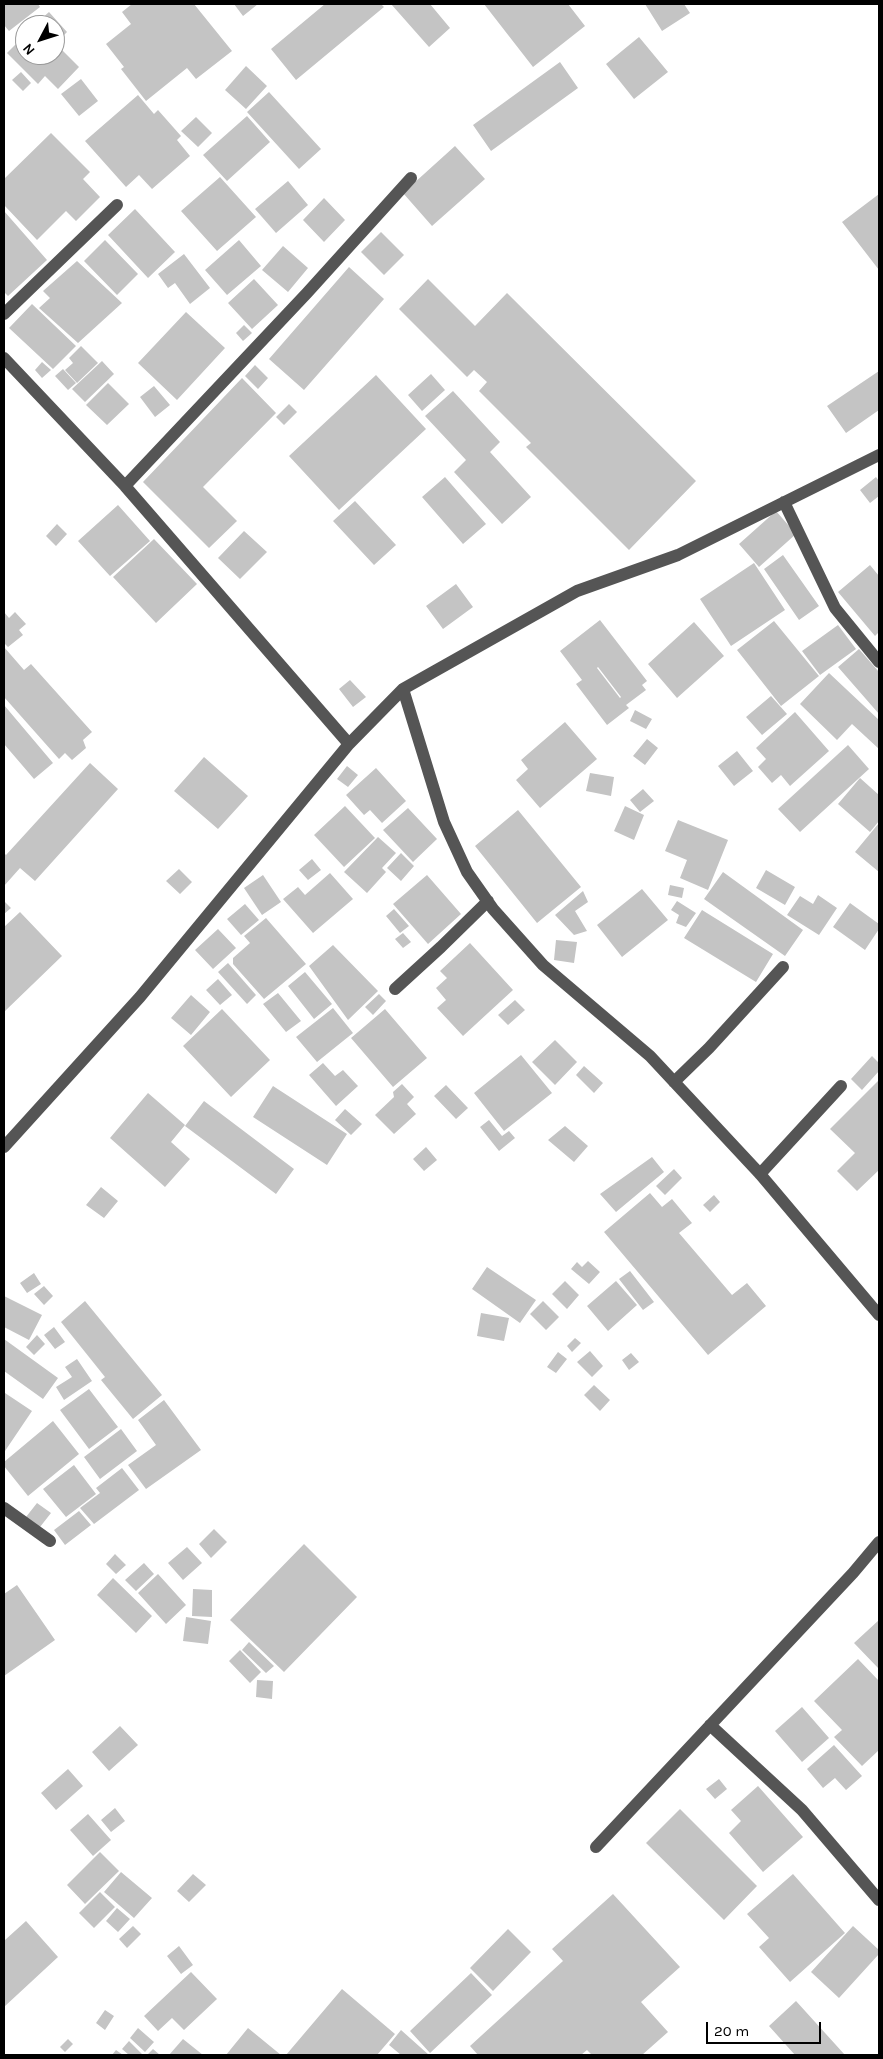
<!DOCTYPE html>
<html>
<head>
<meta charset="utf-8">
<style>
	body { margin:0 }
	#map { position:relative; width:883px; height:2059px; overflow:hidden; background:#fff; font-family:Karla,sans-serif }
	canvas { display:block }
	.frame { position:absolute; inset:0; border:5px solid #000; pointer-events:none }
	.north { position:absolute; left:15px; top:15px; width:50px; height:50px; box-sizing:border-box; background:#fff; border:1px solid #999; border-radius:50%; rotate:230deg; font-size:14px; font-weight:700; line-height:20px; text-align:center; color:#000 }
	.north::after { content:''; display:block; margin:auto; width:18px; height:22px; background:#000; clip-path:polygon(50% 0,100% 100%,50% 72%,0 100%) }
	.scale { position:absolute; left:706px; top:2022px; width:115px; height:22px; box-sizing:border-box; border:2px solid #000; border-top:0; padding-left:6px; font-size:15px; line-height:18px; white-space:nowrap; color:#000; -webkit-text-stroke:4px #fff; paint-order:stroke }
</style>
</head>
<body>
<div id="map">
<canvas width="883" height="2059"></canvas>
<div class="frame"></div>
<div class="north">N</div>
<div class="scale">20 m</div>
</div>
<script>
const c = document.querySelector('canvas').getContext('2d');
c.lineJoin = 'round';
function fillPath(path, color) { c.fillStyle = color; c.fill(path, 'evenodd'); }
function strokePath(path, color, width, dash) { c.strokeStyle = color; c.lineWidth = width; c.lineCap = dash ? 'butt' : 'round'; c.setLineDash(dash || []); c.stroke(path); }
const building = new Path2D(`
	M4,4H38L40,7L9,31L4,25Z
	M132,4H194L232,51L196,79L187,68L146,101L121,69L124,67L106,44L131,24L122,12Z
	M234,4H258L243,16Z
	M325,4H381L384,7L296,80L271,49Z
	M391,4H430L450,28L429,47Z
	M484,4H568L585,26L533,67Z
	M645,4H684L690,13L662,31Z
	M49,12L67,32L58,41L55,39V25H42L39,21Z
	M25,35V55H55V43L79,67L58,89L45,76L38,84L7,53Z
	M639,37L668,72L634,99L606,64Z
	M560,62L578,88L491,151L473,125Z
	M246,66L267,86L246,109L225,90Z
	M21,72L31,83L23,91L12,80Z
	M81,79L98,101L79,116L61,94Z
	M269,92L321,149L299,169L247,112Z
	M138,95L154,114L158,110L181,136L177,140L190,156L152,189L139,175L126,187L85,141Z
	M247,116L270,142L227,181L203,155Z
	M196,117L212,133L198,147L181,131Z
	M51,133L90,172L83,179L100,197L76,221L66,211L37,240L4,205V179Z
	M455,146L485,179L432,226L403,193Z
	M220,177L256,217L217,251L181,211Z
	M288,181L308,205L276,233L255,209Z
	M879,194V270L842,222Z
	M324,198L345,220L324,242L303,220Z
	M135,209L175,252L148,278L108,235Z
	M4,211L47,260L8,296L4,292Z
	M381,232L404,255L384,275L361,252Z
	M105,240L138,274L117,295L84,261Z
	M239,240L261,266L227,295L205,270Z
	M283,246L308,268L288,292L262,270Z
	M184,254L210,288L190,304L175,283L168,288L158,274Z
	M77,261L122,303L78,343L39,308L50,298L43,291Z
	M349,267L384,299L304,390L269,359Z
	M254,279L278,305L252,329L228,303Z
	M428,279L475,326L507,293L696,481L629,550L526,447L531,443L479,391L487,382L474,370L467,377L399,309Z
	M32,304L76,346L53,369L9,328Z
	M186,312L225,348L177,400L138,363Z
	M244,325L252,333L243,341L236,333Z
	M81,346L98,363L77,383L65,370L73,363L69,358Z
	M102,361L114,374L85,402L72,389Z
	M42,362L51,370L42,378L35,370Z
	M255,365L268,378L258,389L245,376Z
	M63,369L76,383L68,390L55,376Z
	M879,371V410L846,433L827,406Z
	M431,374L445,390L422,411L408,395Z
	M376,375L426,429L339,510L289,456Z
	M242,378L276,413L203,487L237,521L209,548L143,482Z
	M108,383L129,404L107,425L86,405Z
	M154,386L170,405L155,417L140,397Z
	M453,391L500,442L490,452L531,497L502,524L454,472L466,460L425,416Z
	M289,404L297,412L284,425L276,417Z
	M445,477L486,524L463,544L422,497Z
	M876,477L879,481V496L870,503L860,490Z
	M355,501L396,545L374,565L333,521Z
	M118,505L150,541L110,576L78,541Z
	M776,511L796,534L759,567L739,544Z
	M57,524L67,534L56,546L46,536Z
	M244,531L267,552L240,579L218,558Z
	M154,539L197,584L156,623L113,577Z
	M783,555L819,606L799,620L764,569Z
	M754,563L785,610L731,646L700,599Z
	M870,565L879,576V632L875,636L838,592Z
	M456,584L473,607L443,629L426,606Z
	M4,612L9,618L15,612L26,624L19,630L23,635L8,647L4,643Z
	M600,620L647,681L642,685L646,690L626,705L629,708L607,725L576,684L582,680L560,651ZM598,667L621,697L620,698L597,668Z
	M774,621L819,676L781,706L737,650Z
	M694,622L724,656L677,698L648,664Z
	M838,625L856,649L820,675L802,651Z
	M4,647L24,670L31,664L92,732L83,740L86,748L72,760L65,753L59,759L4,697Z
	M859,649L879,672V714L838,667Z
	M829,673L879,720V749L852,724L837,740L800,704Z
	M350,680L366,697L353,707L339,689Z
	M771,696L787,714L762,735L746,717Z
	M4,705L53,763L34,779L4,744Z
	M635,710L652,719L646,729L630,721Z
	M795,712L829,751L790,786L781,775L772,783L758,767L766,759L756,748Z
	M565,722L597,759L540,808L516,780L528,769L521,760Z
	M647,739L658,748L645,765L633,756Z
	M848,745L869,769L800,832L778,809Z
	M737,751L753,771L734,786L718,766Z
	M204,757L248,796L218,829L174,791Z
	M90,763L118,789L35,881L20,868L4,886V853L6,855Z
	M347,766L358,775L348,787L337,779Z
	M376,768L406,801L382,823L370,810L364,815L346,795Z
	M590,773L614,777L611,796L586,791Z
	M860,778L879,795V821L870,832L838,804Z
	M643,789L654,801L640,812L630,800Z
	M345,806L375,838L344,867L314,835Z
	M625,806L644,815L634,840L614,831Z
	M408,808L437,839L413,862L383,830Z
	M518,810L581,887L537,923L475,846Z
	M678,820L728,840L708,890L680,878L687,860L665,851Z
	M879,823V872L855,852Z
	M378,837L396,853L382,868L386,872L367,893L344,872Z
	M401,853L414,866L401,881L387,868Z
	M312,859L321,870L308,880L299,870Z
	M179,869L192,882L180,894L166,881Z
	M766,870L795,887L785,905L756,888Z
	M723,872L803,930L785,956L704,899Z
	M330,873L353,899L313,933L283,899L298,887L305,895Z
	M263,875L281,902L262,915L244,888Z
	M427,875L461,914L428,944L393,904Z
	M670,885L684,888L682,898L668,895Z
	M642,889L668,920L622,957L597,925Z
	M583,891L588,902L575,911L587,931L574,935L555,915Z
	M818,895L837,908L819,935L787,915L800,896L813,904Z
	M4,901L11,908L4,914Z
	M677,901L696,913L686,927L676,923L679,915L671,910Z
	M850,903L879,924V929L865,950L833,927Z
	M245,904L259,920L241,935L227,919Z
	M394,909L409,926L400,933L386,916Z
	M702,910L773,954L756,982L684,938Z
	M20,912L62,956L4,1012V927Z
	M266,918L306,964L264,999L233,964V958L250,943L244,936Z
	M218,929L236,948L213,969L195,950Z
	M403,933L411,942L403,948L395,939Z
	M556,940L577,942L574,963L554,960Z
	M470,943L513,990L463,1036L437,1008L446,1000L436,988L447,978L440,971Z
	M333,945L378,991L348,1020L309,966Z
	M228,963L256,995L247,1004L218,972Z
	M305,972L332,1004L314,1019L288,986Z
	M218,979L232,995L220,1005L206,990Z
	M278,993L301,1021L286,1032L263,1004Z
	M379,994L386,1001L373,1015L365,1007Z
	M191,995L210,1012L191,1035L171,1018Z
	M515,1000L525,1010L508,1025L498,1015Z
	M333,1008L353,1033L317,1062L296,1037Z
	M222,1009L270,1060L231,1097L183,1046Z
	M385,1009L427,1058L393,1087L351,1038Z
	M555,1040L577,1062L555,1085L532,1062Z
	M521,1055L552,1093L504,1131L474,1093Z
	M872,1056L879,1063V1071L862,1090L851,1079Z
	M323,1063L335,1076L343,1070L358,1086L336,1106L309,1075Z
	M584,1066L603,1083L594,1093L576,1075Z
	M879,1080V1170L857,1191L837,1171L855,1153L830,1129Z
	M402,1084L414,1097L407,1104L416,1114L394,1134L375,1115L394,1097L393,1092Z
	M446,1085L468,1108L456,1119L434,1096Z
	M273,1086L347,1134L327,1165L253,1117Z
	M148,1093L185,1125L171,1142L190,1159L165,1187L110,1138Z
	M204,1101L294,1169L276,1194L185,1126Z
	M345,1109L362,1124L351,1135L335,1120Z
	M489,1120L502,1136L509,1131L515,1138L499,1151L480,1127Z
	M565,1126L588,1146L574,1162L548,1140Z
	M426,1147L437,1160L424,1171L413,1159Z
	M652,1157L664,1172L616,1212L600,1194Z
	M674,1169L682,1178L665,1195L656,1186Z
	M101,1187L118,1201L104,1218L86,1205Z
	M650,1193L662,1207L672,1199L692,1223L679,1233L732,1295L747,1283L766,1306L708,1355L604,1232Z
	M714,1195L720,1202L710,1212L703,1205Z
	M588,1261L600,1272L589,1284L571,1269L577,1262L582,1267Z
	M487,1267L536,1300L520,1323L472,1289Z
	M630,1271L654,1302L643,1310L619,1279Z
	M34,1273L41,1284L27,1293L20,1283Z
	M565,1281L579,1295L567,1309L552,1294Z
	M616,1281L637,1305L608,1331L587,1306Z
	M44,1286L53,1296L44,1305L34,1294Z
	M4,1296L42,1315L29,1340L4,1327Z
	M85,1301L162,1395L133,1419L101,1380L105,1377L61,1322Z
	M543,1301L559,1317L546,1330L530,1314Z
	M481,1313L509,1318L504,1341L477,1336Z
	M54,1327L65,1342L55,1349L44,1335Z
	M37,1335L45,1344L34,1355L26,1347Z
	M575,1338L581,1343L572,1352L567,1346Z
	M4,1339L58,1378L43,1399L4,1371Z
	M590,1351L603,1366L592,1377L577,1362Z
	M558,1352L567,1359L556,1373L547,1367Z
	M631,1353L639,1362L629,1370L622,1360Z
	M77,1359L92,1381L64,1400L56,1387L72,1377L65,1367Z
	M594,1385L610,1400L600,1411L584,1395Z
	M89,1389L118,1427L89,1449L60,1410Z
	M5,1393L32,1411L5,1451L4,1450Z
	M164,1400L201,1450L146,1489L128,1465L156,1445L138,1420Z
	M53,1421L79,1454L28,1496L4,1466V1462Z
	M121,1429L137,1451L100,1479L84,1457Z
	M74,1465L96,1494L66,1517L43,1489Z
	M122,1468L139,1490L94,1524L80,1508L100,1493L96,1488Z
	M37,1503L51,1513L40,1527L26,1517Z
	M79,1511L91,1525L65,1545L54,1530Z
	M214,1529L227,1542L211,1558L199,1544Z
	M304,1544L357,1597L284,1672L230,1620Z
	M187,1547L202,1563L183,1580L168,1563Z
	M115,1554L126,1565L116,1574L106,1564Z
	M144,1563L154,1574L136,1591L125,1580Z
	M158,1574L186,1605L166,1624L138,1593Z
	M113,1578L152,1616L136,1633L97,1595Z
	M17,1585L55,1640L4,1676V1594Z
	M193,1589L212,1590V1617L192,1616Z
	M186,1617L211,1621L208,1644L183,1641Z
	M879,1620V1669L854,1643Z
	M249,1642L274,1666L266,1673L242,1650Z
	M240,1650L261,1672L250,1683L229,1661Z
	M858,1659L879,1681V1750L862,1766L834,1737L842,1730L814,1701Z
	M257,1680L273,1681L272,1699L256,1697Z
	M802,1707L829,1738L802,1762L775,1731Z
	M120,1726L138,1745L109,1771L92,1752Z
	M834,1745L862,1776L846,1790L835,1778L823,1788L807,1769Z
	M68,1769L83,1786L56,1810L41,1793Z
	M719,1779L727,1789L715,1799L706,1789Z
	M758,1786L803,1837L763,1872L729,1833L741,1821L731,1810Z
	M115,1808L125,1821L111,1832L101,1820Z
	M680,1809L757,1886L724,1920L646,1843Z
	M88,1814L111,1840L93,1856L70,1830Z
	M100,1852L119,1871L85,1904L67,1885Z
	M121,1872L152,1898L134,1918L104,1892Z
	M193,1874L206,1885L189,1902L177,1891Z
	M793,1874L845,1933L790,1982L759,1947L769,1938L747,1914Z
	M100,1892L115,1907L94,1928L79,1913Z
	M613,1894L680,1967L641,2002L668,2032L642,2055H592L587,2050L581,2055H478L470,2046L563,1961L552,1949Z
	M117,1908L130,1919L118,1932L106,1921Z
	M26,1921L58,1957L4,2007V1938L5,1940Z
	M133,1926L141,1934L127,1948L119,1939Z
	M853,1926L879,1950V1954L839,1998L811,1972Z
	M508,1929L531,1952L493,1991L470,1968Z
	M179,1946L193,1965L181,1974L167,1956Z
	M191,1972L217,1999L184,2030L172,2018L158,2031L144,2016Z
	M471,1973L492,1995L430,2053L410,2031Z
	M342,1989L395,2034L377,2055H286Z
	M796,2001L845,2055H795L769,2026Z
	M105,2010L114,2016L105,2030L96,2023Z
	M138,2028L154,2042L145,2052L130,2038Z
	M248,2028L281,2055H226Z
	M401,2030L429,2055H401L389,2045Z
	M68,2039L73,2044L65,2052L60,2047Z
	M183,2039L203,2055H169Z
	M129,2041L142,2054L141,2055H129L122,2049Z
	M153,2049L160,2055H147Z
	M116,2050L123,2055H112Z`);
const minor = new Path2D(`
	M4,314L117,205
	M4,358L125,486L349,744
	M125,486L307,293L411,178
	M784,502L835,608L879,662
	M403,689L444,822L467,872L493,909L543,965L650,1056L760,1174L879,1315
	M395,989L441,947L488,901
	M674,1082L709,1048L783,967
	M4,1147L140,997L349,744L403,689L577,591L678,555L879,455
	M760,1174L841,1086
	M4,1508L50,1541
	M710,1725L802,1810L879,1900
	M596,1847L853,1573L879,1542`);
fillPath(building, '#c4c4c4');
strokePath(minor, '#555', 12);
</script>
</body>
</html>
